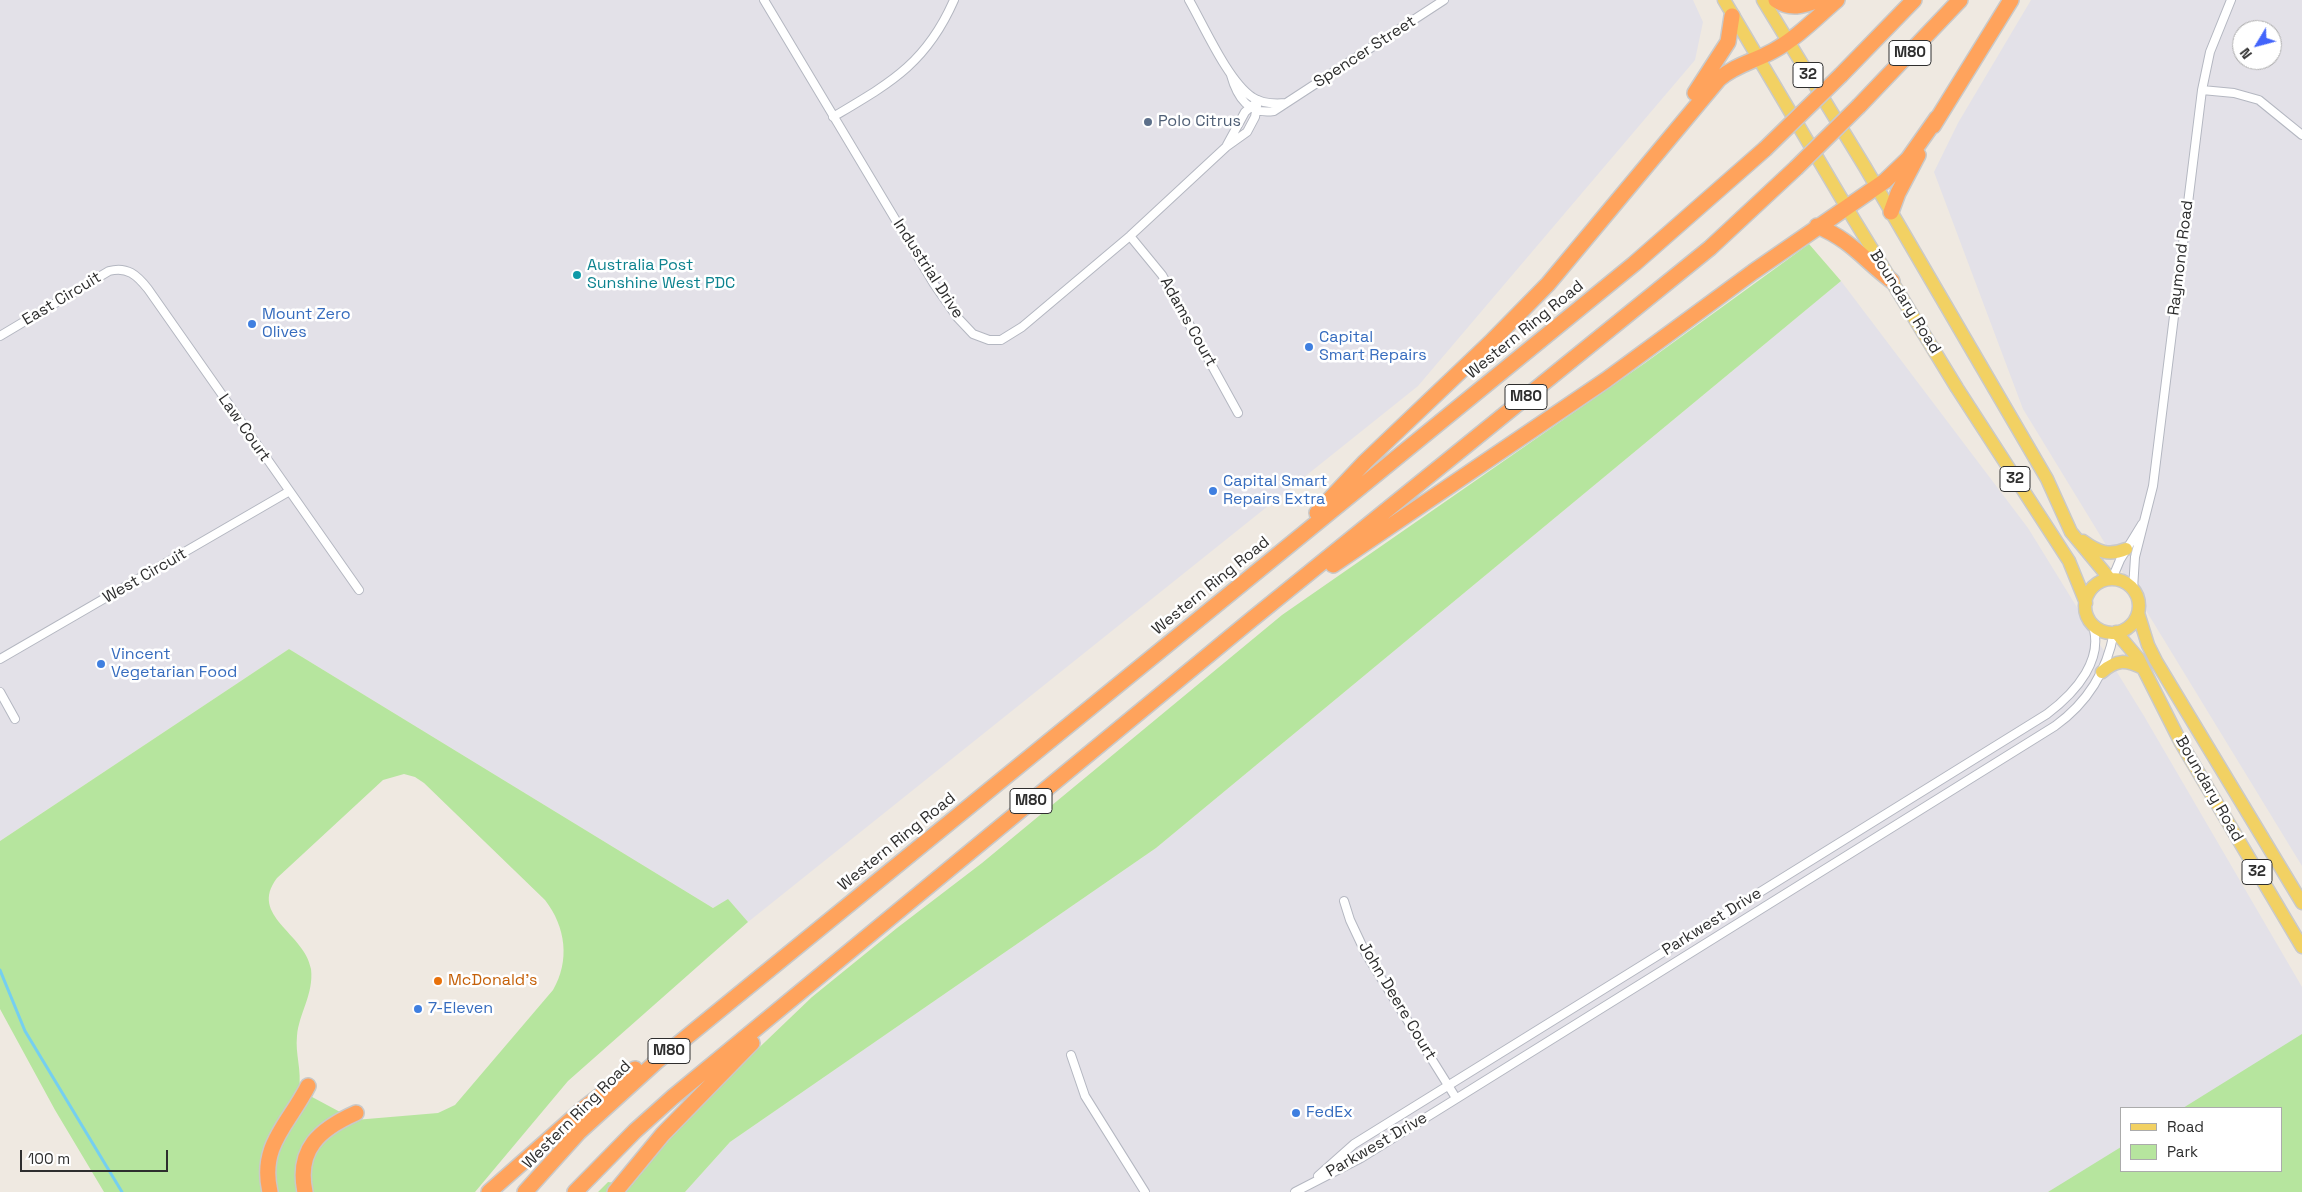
<!DOCTYPE html>
<html>
<head>
<meta charset="utf-8">
<style>
	body { margin:0 }
	#map { position:relative; width:2302px; height:1192px; overflow:hidden; background:#efe9e1; font-family:"Space Grotesk",sans-serif }
	canvas { display:block }
	.legend { position:absolute; left:2120px; top:1107px; width:162px; height:65px; box-sizing:border-box; background:#fff; border:1px solid #ababab; margin:0; padding:6px 9px; list-style:none; font-size:15px; color:#2e2e2e }
	.legend li { display:flex; align-items:center; gap:10px; height:25px }
	.legend b { width:25px; border:1px solid #ababab }
	.north { position:absolute; left:2232px; top:20px; width:50px; height:50px; box-sizing:border-box; background:#fff; border:1px solid #ababab; border-radius:50%; rotate:233deg; font-size:14px; font-weight:700; line-height:20px; text-align:center; color:#2e2e2e }
	.north::after { content:''; display:block; margin:auto; width:18px; height:22px; background:#4264fb; clip-path:polygon(50% 0,100% 100%,50% 72%,0 100%) }
	.scale { position:absolute; left:20px; top:1150px; width:148px; height:22px; box-sizing:border-box; border:2px solid #2e2e2e; border-top:0; padding-left:6px; font-size:15px; line-height:18px; white-space:nowrap; color:#2e2e2e; -webkit-text-stroke:4px #fff; paint-order:stroke }
</style>
</head>
<body>
<div id="map">
<canvas width="2302" height="1192"></canvas>
<ul class="legend">
<li><b style="height:6px;background:#f2d163"></b>Road</li>
<li><b style="height:14px;background:#b6e59e"></b>Park</li>
</ul>
<div class="north">N</div>
<div class="scale">100 m</div>
</div>
<script>
const c = document.querySelector('canvas').getContext('2d');
c.lineJoin = 'round';
function fillPath(path, color) { c.fillStyle = color; c.fill(path, 'evenodd'); }
function strokePath(path, color, width, dash) { c.strokeStyle = color; c.lineWidth = width; c.lineCap = dash ? 'butt' : 'round'; c.setLineDash(dash || []); c.stroke(path); }
function label(font, color, halo, rows, align = 'center') {
  c.font = font + ' "Space Grotesk",sans-serif'; c.lineWidth = 5; c.setLineDash([]); c.textBaseline = 'middle'; c.strokeStyle = halo; c.fillStyle = color; for (const [text, x, y, turn = 0] of rows) {
    c.save(); c.translate(x, y); c.rotate((+turn || 0) * Math.PI / 180); c.textAlign = isNaN(turn) ? turn : align; if (halo) c.strokeText(text, 0, 0); c.fillText(text, 0, 0); c.restore();
  }
}
const industrial = new Path2D(`
	M0,0H1693L1703,22L1695,60L1418,386L748,922L728,900L713,908L289,649L0,841Z
	M2031,0H2302V866L2023,409L1934,172L1958,123ZM2242,30H2272V60H2242Z
	M1841,281L2028,528L2144,716L2302,987V1037L2188,1108H2121V1150L2053,1192H685L730,1142L1156,848Z`);
const green = new Path2D(`
	M1809,244L1841,281L1156,848L730,1142L685,1192H598L608,1182L632,1185L660,1150L719,1086L812,997L897,928L982,863L1282,615L1645,363Z
	M289,649L713,908L728,899L748,922L568,1081L475,1192H104L55,1110L0,1009V841ZM404,774L415,777L424,783L545,900C566,927 570,961 553,990L455,1105L438,1113L355,1120L299,1090C302,1070 295,1054 297,1036C299,1013 314,994 311,969C305,933 248,916 277,878L383,780Z
	M2302,1034V1192H2048L2121,1147V1171H2281V1108H2183Z`);
const stream = new Path2D(`
	M0,970L25,1031L122,1192`);
const street = new Path2D(`
	M764,0L934,284L957,317L973,334L989,340H1001L1022,327L1130,236L1226,147L1247,132L1255,117L1258,100
	M1189,0C1204,26 1228,81 1252,97C1262,104 1275,104 1286,103
	M1231,75C1237,97 1248,115 1274,111L1444,0
	M2202,90L2234,93L2259,100L2302,135
	M833,117C890,83 926,64 954,0
	M1227,145L1245,112L1253,105
	M1130,236L1162,275L1238,413
	M0,336L109,271C127,266 137,275 148,289L359,590
	M2112,579L2120,560L2142,524
	M2133,589L2135,557L2153,486L2202,90L2210,52L2231,0
	M0,659L288,492
	M0,692L15,719
	M1344,901L1350,920L1366,954L1456,1098
	M1071,1055L1085,1096L1145,1192
	M1318,1176L1354,1144L2047,714C2075,693 2107,658 2091,621
	M1295,1192L1361,1158L2055,726C2087,703 2107,671 2114,632`);
const primary = new Path2D(`
	M1724,0L1853,218L1957,388L2069,561L2086,603
	M1763,0L1865,167L2047,479L2071,532L2110,579
	M2083,541C2098,552 2109,556 2126,549
	M2085 606a27 27 0 1 1 54 0a27 27 0 1 1-54 0Z
	M2138,613L2148,645L2156,661L2302,903
	M2116,632L2138,658L2181,743L2302,947
	M2102,672C2117,659 2126,660 2143,668`);
const highway = new Path2D(`
	M1776,0C1790,10 1803,6 1818,0
	M1841,75L1914,0
	M1695,93L1728,42L1732,16
	M1859,106L1960,0
	M1933,126L2011,0
	M1891,212L1898,193L1918,155
	M1817,226C1851,240 1864,260 1892,281
	M1317,513L1365,462L1490,343L1548,284L1719,79C1735,65 1755,61 1773,51C1797,38 1817,17 1837,0
	M1333,565L1606,380L1753,272L1885,181L1908,159L1937,118
	M270,1192C259,1145 289,1124 308,1086
	M305,1192C296,1149 320,1129 356,1113
	M489,1192L583,1109L635,1069
	M525,1192L579,1132L656,1062L1634,264L1765,149
	M575,1192L635,1131L673,1097L1251,620L1710,248L1796,168
	M615,1192L663,1134L752,1043`);
const highwayBridge = new Path2D(`
	M1765,149L1841,75
	M1796,168L1859,106`);
const markers = [
	[1148,122,5,"#5c6f8a"],
	[577,275,5,"#0f9aa8"],
	[252,324,5,"#3f7fe0"],
	[1309,347,5,"#3f7fe0"],
	[1213,491,5,"#3f7fe0"],
	[101,664,5,"#3f7fe0"],
	[438,981,5,"#e8710a"],
	[418,1009,5,"#3f7fe0"],
	[1296,1113,5,"#3f7fe0"]
];
const shields = [
	[1910,53,42],
	[1808,75,30],
	[1526,397,42],
	[2015,479,30],
	[1031,801,42],
	[2257,872,30],
	[669,1051,42]
];
const shieldNames = [
	["M80",1910,53],
	["32",1808,75],
	["M80",1526,397],
	["32",2015,479],
	["M80",1031,801],
	["32",2257,872],
	["M80",669,1051]
];
const streetNames = [
	["Spencer Street",1365,52,-33],
	["Raymond Road",2181,258,-83],
	["Industrial Drive",928,269,57],
	["East Circuit",62,299,-31],
	["Boundary Road",1905,302,58],
	["Adams Court",1188,322,61],
	["Western Ring Road",1525,330,-39],
	["Law Court",244,428,55],
	["West Circuit",145,576,-30],
	["Western Ring Road",1211,586,-39],
	["Boundary Road",2209,789,60],
	["Western Ring Road",897,842,-39],
	["Parkwest Drive",1712,922,-32],
	["John Deere Court",1397,1001,59],
	["Western Ring Road",577,1115,-45],
	["Parkwest Drive",1377,1145,-30]
];
const serviceNames = [
	["Polo Citrus",1158,122]
];
const cultureNames = [
	["Australia Post",587,266],
	["Sunshine West PDC",587,284]
];
const shopNames = [
	["Mount Zero",262,315],
	["Olives",262,333],
	["Capital",1319,338],
	["Smart Repairs",1319,356],
	["Capital Smart",1223,482],
	["Repairs Extra",1223,500],
	["Vincent",111,655],
	["Vegetarian Food",111,673],
	["7-Eleven",428,1009],
	["FedEx",1306,1113]
];
const foodNames = [
	["McDonald's",448,981]
];
fillPath(industrial, '#e3e1e8');
fillPath(green, '#b6e59e');
strokePath(stream, '#75cff0', 3);
strokePath(street, '#b4b7c1', 10);
strokePath(primary, '#c9c9c9', 15);
strokePath(highway, '#c9c9c9', 18);
strokePath(street, '#fff', 8);
strokePath(primary, '#f2d163', 12);
strokePath(highway, '#ffa35c', 15);
strokePath(highwayBridge, '#c9c9c9', 18, []);
strokePath(highwayBridge, '#ffa35c', 15);
for (const [x, y, r, color] of markers) { const dot = new Path2D(); dot.arc(x, y, r, 0, 2 * Math.PI); c.fillStyle = color; c.fill(dot); strokePath(dot, '#fff', 2); }
for (const [x, y, w] of shields) { const box = new Path2D(); box.roundRect(x - w / 2, y - 12.5, w, 25, 4); c.fillStyle = '#fff'; c.fill(box); strokePath(box, '#2e2e2e', 1); }
label('bold 15px', '#2e2e2e', null, shieldNames);
label('16px', '#2e2e2e', '#fff', streetNames);
label('16px', '#4e5e75', '#fff', serviceNames, 'left');
label('16px', '#0d838f', '#fff', cultureNames, 'left');
label('16px', '#366cbe', '#fff', shopNames, 'left');
label('16px', '#c56008', '#fff', foodNames, 'left');
</script>
</body>
</html>
